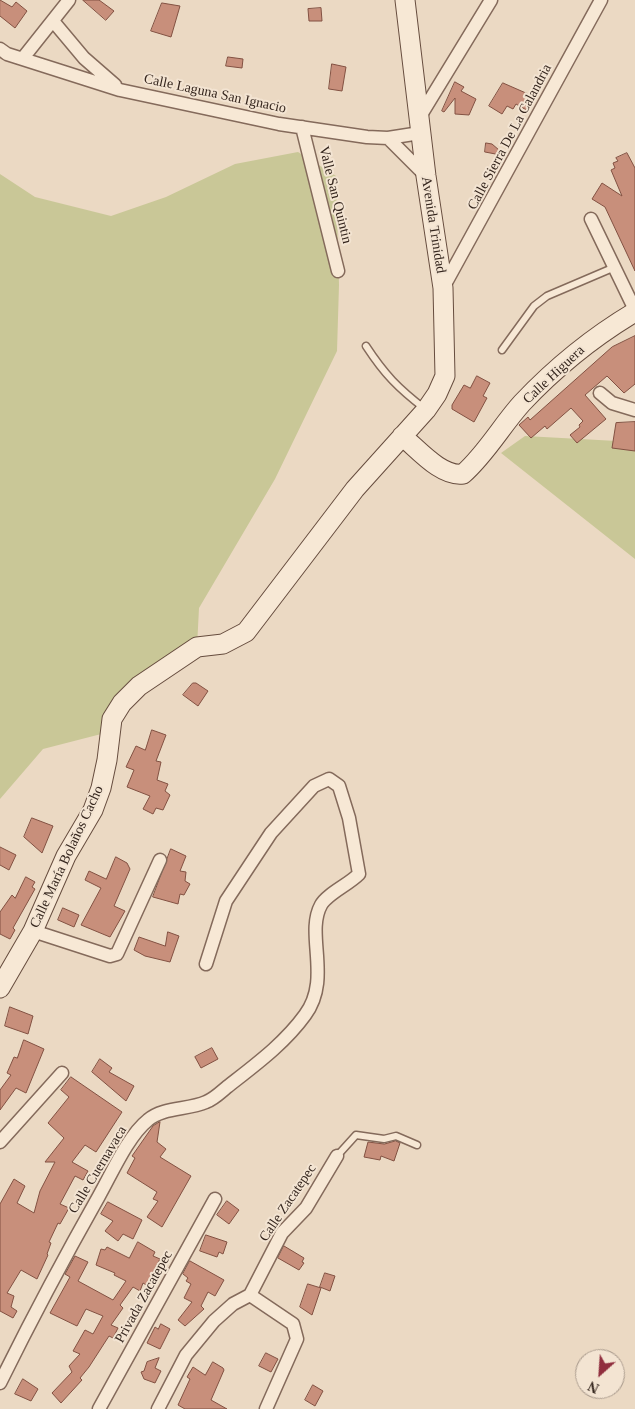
<!DOCTYPE html>
<html>
<head>
<meta charset="utf-8">
<style>
	body { margin:0 }
	#map { position:relative; width:635px; height:1409px; overflow:hidden; background:#ebd9c3; font-family:Georgia,serif }
	canvas { display:block }
	.north { position:absolute; left:575px; top:1349px; width:50px; height:50px; box-sizing:border-box; background:#f3e4d2; border:1px solid #a7988a; border-radius:50%; rotate:206deg; font-size:14px; font-weight:700; line-height:20px; text-align:center; color:#35261e }
	.north::after { content:''; display:block; margin:auto; width:18px; height:22px; background:#902e3e; clip-path:polygon(50% 0,100% 100%,50% 72%,0 100%) }
</style>
</head>
<body>
<div id="map">
<canvas width="635" height="1409"></canvas>
<div class="north">N</div>
</div>
<script>
const c = document.querySelector('canvas').getContext('2d');
c.lineJoin = 'round';
function fillPath(path, color) { c.fillStyle = color; c.fill(path, 'evenodd'); }
function strokePath(path, color, width, dash) { c.strokeStyle = color; c.lineWidth = width; c.lineCap = dash ? 'butt' : 'round'; c.setLineDash(dash || []); c.stroke(path); }
function label(font, color, halo, rows, align = 'center') {
  c.font = font + ' Georgia,serif'; c.lineWidth = 4; c.setLineDash([]); c.textBaseline = 'middle'; c.strokeStyle = halo; c.fillStyle = color; for (const [text, x, y, turn = 0] of rows) {
    c.save(); c.translate(x, y); c.rotate((+turn || 0) * Math.PI / 180); c.textAlign = isNaN(turn) ? turn : align; if (halo) c.strokeText(text, 0, 0); c.fillText(text, 0, 0); c.restore();
  }
}
const green = new Path2D(`
	M298,152L336,176L339,285L337,351L275,479L199,608L197,647L139,686L109,732L43,749L0,799V174L35,197L111,216L166,197L235,164Z
	M525,436L635,442V559L501,453Z`);
const building = new Path2D(`
	M0,0L12,7L16,2L27,11L15,28L0,16Z
	M83,0H99L114,11L106,20Z
	M162,3L180,6L171,37L151,31Z
	M321,8L322,21H309L308,9Z
	M228,57L243,59L242,68L226,66Z
	M332,64L346,67L342,91L329,89Z
	M455,82L464,87L461,91L476,99L469,115L455,114V98L444,112L442,111Z
	M503,83L535,97L528,111L516,104L513,109L507,106L502,114L489,106Z
	M486,143L492,144L506,156L485,152Z
	M627,153L635,168V271L605,207L592,199L602,183L622,196L611,170L615,168L613,163L618,161L616,158Z
	M635,336V384L624,393L607,376L585,395L606,419L577,443L570,435L580,427L579,425L583,421L571,408L547,429L545,426L531,438L519,425L528,417L530,420L612,347Z
	M477,376L490,383L483,396L487,398L474,422L452,409V405L464,385L470,388Z
	M635,422V451L612,448L616,423Z
	M193,683H196L208,691L198,706L183,695Z
	M152,730L166,735L156,761L161,762L157,780L168,784L165,791L170,795L163,810L156,808L153,814L143,809L150,796L127,787L134,770L126,767L136,746L145,750Z
	M32,818L53,826L42,853L24,837Z
	M0,847L16,855L9,870L0,865Z
	M171,849L186,856L180,871L186,872L185,881L190,884L184,895L180,894L178,904L153,897Z
	M116,857L127,863L130,869L114,906L125,911L110,937L81,925L101,888L85,880L89,871L106,879Z
	M26,877L35,882L32,887L35,889L13,928L15,930L10,939L0,934V912L12,895L15,898Z
	M63,908L79,915L74,927L58,920Z
	M168,932L179,936L170,962L145,956L134,950L139,937L165,946Z
	M10,1007L33,1016L28,1034L5,1026Z
	M24,1040L44,1049L26,1093L16,1088L0,1110V1090L11,1075L7,1073L14,1057L17,1058Z
	M212,1048L218,1059L201,1068L195,1057Z
	M100,1059L112,1068L109,1072L134,1086L126,1101L92,1072Z
	M71,1077L122,1112L96,1152L85,1145L72,1162L88,1171L83,1180L75,1176L60,1204L69,1208L60,1224L58,1223L49,1242L51,1243L47,1254L48,1255L37,1279L21,1270L7,1293L14,1296L11,1307L17,1311L13,1318L0,1311V1204L14,1179L25,1186L17,1203L34,1213L40,1191L55,1162H45L64,1138L48,1123L69,1097L61,1090Z
	M160,1122L157,1142L166,1149L160,1157L191,1176L162,1227L147,1217L158,1201L153,1199L157,1192L127,1173L135,1158L132,1156L153,1126Z
	M396,1141L400,1143L394,1161L381,1156L380,1160L364,1157L368,1142L384,1144Z
	M227,1201L239,1210L229,1224L217,1215Z
	M108,1202L142,1220L133,1239L123,1234L118,1241L105,1231L113,1221L101,1214Z
	M206,1235L227,1242L223,1254L219,1252L217,1257L200,1251Z
	M138,1242L155,1252L153,1256L160,1259L153,1272L156,1274L148,1286L143,1283L140,1291L133,1287L120,1305L123,1308L111,1325L118,1328L113,1338L109,1336L89,1367L80,1378L82,1380L61,1403L52,1393L72,1372L69,1366L80,1354L73,1351L85,1330L93,1334L103,1316L86,1309L77,1326L50,1313L70,1277L65,1274L75,1256L88,1262L78,1281L113,1300L126,1281L114,1275L115,1273L96,1265L101,1249L105,1250L107,1247L129,1258Z
	M284,1246L304,1258L302,1262L304,1263L299,1270L278,1258Z
	M190,1261L224,1280L215,1296L208,1292L201,1306L204,1309L185,1326L178,1320L192,1302L184,1298L191,1284L186,1281L188,1278L183,1274Z
	M325,1273L335,1276L330,1291L320,1287Z
	M308,1284L321,1288L312,1315L300,1307Z
	M161,1324L170,1329L160,1349L147,1343L155,1327L158,1329Z
	M266,1353L278,1359L271,1372L259,1366Z
	M159,1358L155,1368L161,1371L155,1383L144,1379L141,1372L144,1371L147,1362Z
	M213,1362L223,1368L224,1370L211,1400L227,1409H185L178,1405L190,1379L187,1377L193,1367L205,1375Z
	M23,1379L38,1389L31,1401L15,1394Z
	M313,1385L323,1391L315,1406L305,1400Z`);
const lane = new Path2D(`
	M366,346C385,375 398,388 425,409
	M502,350L534,306L547,296L615,267
	M337,1156L356,1135L384,1139L396,1136L417,1145`);
const street = new Path2D(`
	M53,21L84,58L115,85
	M0,49L7,54L120,90L279,124L367,137L388,138L420,133
	M23,58L69,0
	M419,118L491,0
	M302,127L338,271
	M388,138L426,176
	M591,219L635,310
	M443,288L601,0
	M600,393L612,403L635,410
	M33,931L110,956L117,954L160,860
	M0,1142L62,1073
	M250,1295L293,1324L297,1339L266,1409
	M0,1383C31,1320 64,1258 99,1196C112,1173 128,1136 148,1120C163,1107 188,1110 206,1102C214,1099 221,1092 227,1087C255,1065 284,1044 305,1015C332,979 305,934 321,905C327,894 348,885 359,874L349,818L339,786L329,779L314,786L271,833L226,901L206,964
	M99,1409L215,1199
	M158,1409L186,1355L214,1321L233,1304L250,1295L282,1233L306,1208L337,1156`);
const secondary = new Path2D(`
	M402,436C418,449 441,477 463,474C486,454 502,425 522,403C556,367 593,337 635,312
	M0,988L33,931L66,856L93,810L101,788L107,760L112,719L122,703L139,686L197,647L223,644L246,632L355,489L426,410L437,394L445,376L443,288L426,176L405,0`);
const streetNames = [
	["Calle Laguna San Ignacio",215,94,12],
	["Calle Sierra De La Calandria",510,137,-62],
	["Valle San Quintin",335,195,76],
	["Avenida Trinidad",433,225,81],
	["Calle Higuera",554,375,-43],
	["Calle María Bolaños Cacho",67,857,-65],
	["Calle Cuernavaca",98,1170,-59],
	["Calle Zacatepec",288,1203,-56],
	["Privada Zacatepec",144,1297,-61]
];
fillPath(green, '#c9c797');
fillPath(building, '#c88f7b');
strokePath(building, '#825142', 1);
strokePath(lane, '#846a5b', 9);
strokePath(street, '#846a5b', 15);
strokePath(secondary, '#664c3e', 21);
strokePath(lane, '#f7e8d5', 6);
strokePath(street, '#f7e8d5', 12);
strokePath(secondary, '#f7e8d5', 19);
label('14px', '#35261e', '#f3e4d2', streetNames);
</script>
</body>
</html>
